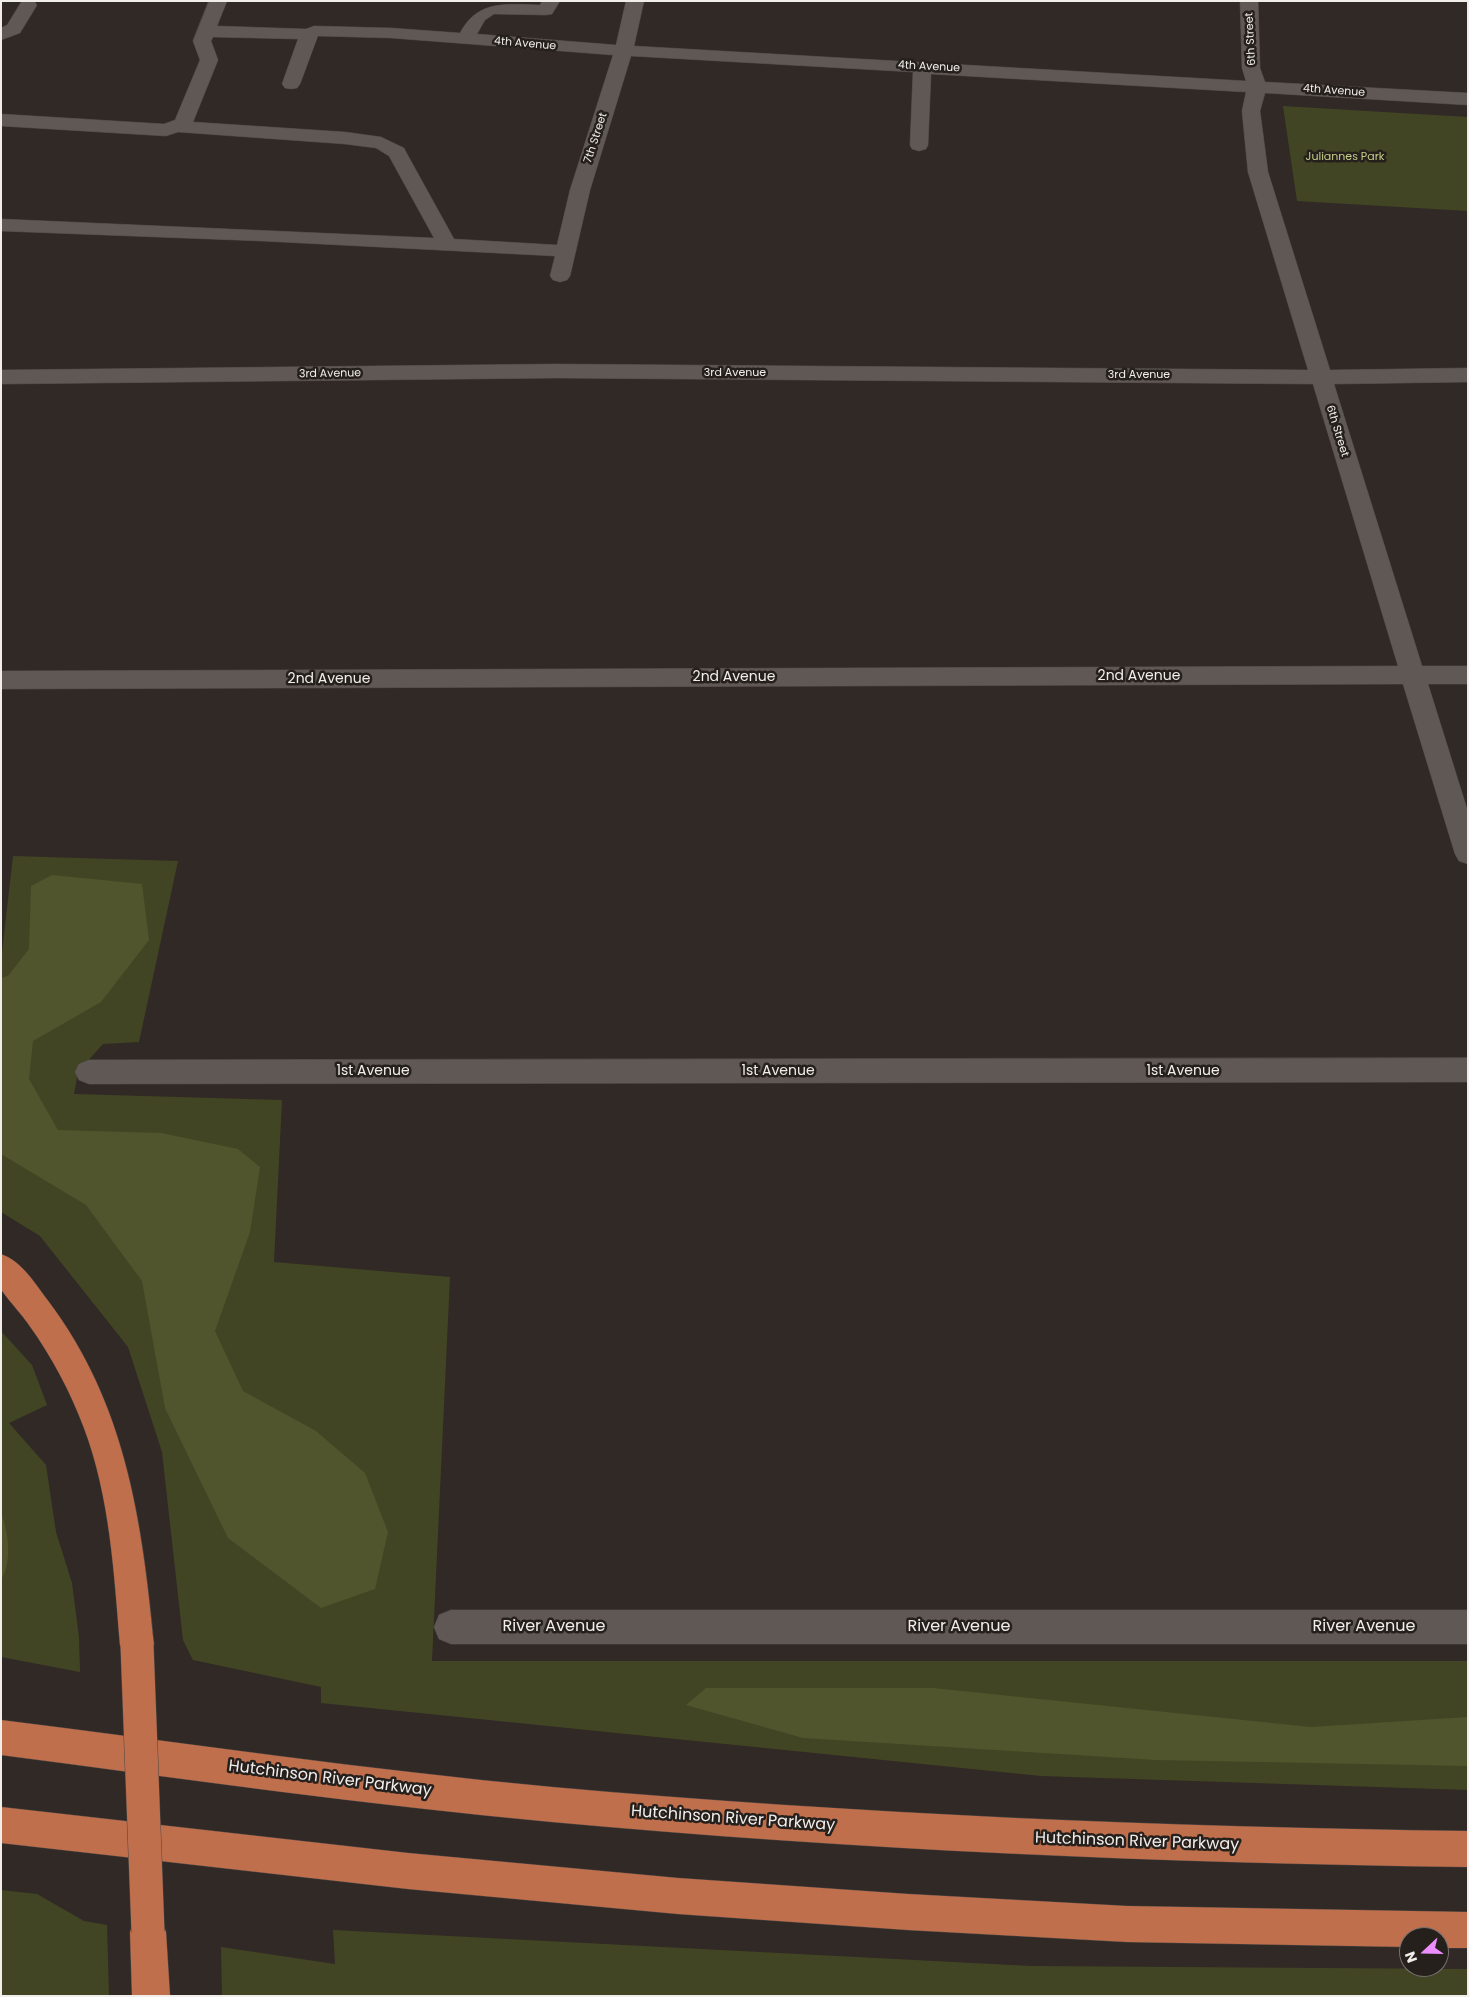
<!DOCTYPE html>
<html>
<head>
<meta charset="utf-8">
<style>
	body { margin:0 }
	#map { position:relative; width:1469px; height:1997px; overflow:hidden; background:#302926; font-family:Poppins,sans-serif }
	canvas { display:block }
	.frame { position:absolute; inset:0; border:2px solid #f1edeb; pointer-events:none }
	.north { position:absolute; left:1399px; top:1927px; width:50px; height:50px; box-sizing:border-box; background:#26201d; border:1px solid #77726f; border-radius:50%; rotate:249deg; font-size:14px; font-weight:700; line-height:20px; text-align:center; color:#f1edeb }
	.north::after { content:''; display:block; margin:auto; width:18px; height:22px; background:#eb8dfb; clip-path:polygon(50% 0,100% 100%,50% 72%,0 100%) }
</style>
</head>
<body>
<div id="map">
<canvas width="1469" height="1997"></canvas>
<div class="frame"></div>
<div class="north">N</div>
</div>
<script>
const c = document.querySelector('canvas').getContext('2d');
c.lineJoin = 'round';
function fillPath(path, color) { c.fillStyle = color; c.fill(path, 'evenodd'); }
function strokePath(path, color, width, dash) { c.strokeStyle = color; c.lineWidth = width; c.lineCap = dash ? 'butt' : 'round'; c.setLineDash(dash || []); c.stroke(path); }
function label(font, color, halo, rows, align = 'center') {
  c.font = font + ' Poppins,sans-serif'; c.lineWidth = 5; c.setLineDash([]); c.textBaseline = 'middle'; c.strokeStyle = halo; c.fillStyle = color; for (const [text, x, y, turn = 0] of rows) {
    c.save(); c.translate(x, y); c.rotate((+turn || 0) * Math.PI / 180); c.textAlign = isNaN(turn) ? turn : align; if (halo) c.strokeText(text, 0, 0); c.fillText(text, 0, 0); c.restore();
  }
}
const green = new Path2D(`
	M1283,106L1468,117V211L1297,201Z
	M13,856L178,861L139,1042L103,1044L78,1072L74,1094L282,1100L274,1262L450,1277L432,1661H1468V1790L1041,1776L321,1703V1687L193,1660L183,1640L162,1452L128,1347L40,1236L1,1212V961Z
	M1,1331L32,1365L47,1405L9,1423L46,1465L56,1532L72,1583L79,1637L80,1672L1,1657Z
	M1,1890L37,1894L84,1921L107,1925L109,1996H1Z
	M333,1930L1031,1966L1468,1969V1996H222L221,1947L335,1964Z`);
const forest = new Path2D(`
	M52,875L142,884L149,940L101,1002L33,1041L29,1079L58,1130L161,1133L238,1149L260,1167L250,1232L215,1331L243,1391L316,1431L365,1473L388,1532L375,1589L321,1608L228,1538L165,1408L142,1281L86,1205L1,1154V978L8,976L29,949L31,886Z
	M1,1512C8,1532 13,1561 1,1580Z
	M706,1688H933L1311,1727L1468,1717V1766L1156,1760L803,1738L686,1705Z`);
const minor = new Path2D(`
	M22,1H34L37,5L20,33L1,40V28L7,25Z
	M209,1H227L217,26L306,29L314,26L391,28L460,33C478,0 504,4 540,5L542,1H560L552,14L546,15L494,14L485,20L477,34L616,45L626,1H644L634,46L1246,81L1242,68L1240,1H1258L1260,68L1265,82L1468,93V105L1265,93L1260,111L1268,172L1330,370L1468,368V382L1334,384L1422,666H1468V684H1428L1468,812V864L1459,861L1455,854L1403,684L1,689V671L1398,666L1313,384L556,378L1,384V370L556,364L1308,370L1248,172L1242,111L1246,92L931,74L928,145L926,149L919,151L912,149L910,145L913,72L631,56L590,190L570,276L567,280L560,282L553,280L550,276L555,256L262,241L1,231V219L434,238L389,156L376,148L345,144L178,132L166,136L1,126V114L164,124L175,120L200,60L193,41ZM318,36L391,38L613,55L570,190L557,245L454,239L406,152L404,148L381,137L345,132L193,122L218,60L211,41L213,37L298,39L282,84L285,88L291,89L297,88L300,84Z
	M1468,1058V1082L89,1084L79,1080L75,1072L79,1064L89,1060Z
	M451,1610H1468V1644H451L439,1639L434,1627L439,1615Z`);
const highway = new Path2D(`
	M1,1254C23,1262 35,1284 49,1302C126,1405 142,1521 154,1645L149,1657L137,1662L125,1657L120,1645C114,1573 110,1497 84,1428C70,1391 52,1357 29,1325C24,1317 4,1295 1,1289C0,1282 1,1262 1,1254Z
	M1,1720C185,1743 368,1770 552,1787C857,1814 1162,1827 1468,1831V1867C1162,1863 857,1850 552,1822C368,1805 185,1779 1,1755Z
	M1,1807L408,1853L678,1878L908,1894L1127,1906L1468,1912V1948H1439V1937H1409V1947L1127,1942L908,1930L678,1914L408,1889L1,1843Z
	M148,1914L161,1919L166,1932L170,1996H132L130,1932L135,1919Z`);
const highwayBridge = new Path2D(`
	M137,1645L148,1932`);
const farStreetnames = [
	["6th Street",1251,39,-93],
	["4th Avenue",525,44,5],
	["4th Avenue",929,67,3],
	["4th Avenue",1334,91,4],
	["7th Street",596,138,-72],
	["3rd Avenue",735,373],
	["3rd Avenue",330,374,-1],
	["3rd Avenue",1139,375],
	["6th Street",1337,431,73]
];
const farParknames = [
	["Juliannes Park",1345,157]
];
const streetNames = [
	["2nd Avenue",1139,676],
	["2nd Avenue",734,677],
	["2nd Avenue",329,679],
	["1st Avenue",373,1071],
	["1st Avenue",778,1071],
	["1st Avenue",1183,1071]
];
const nearStreetnames = [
	["River Avenue",554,1627],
	["River Avenue",959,1627],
	["River Avenue",1364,1627],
	["Hutchinson River Parkway",330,1779,7],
	["Hutchinson River Parkway",733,1819,4],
	["Hutchinson River Parkway",1137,1842,2]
];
fillPath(green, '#424523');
fillPath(forest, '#51552e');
strokePath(minor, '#4c4744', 1);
strokePath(highway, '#4c4744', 1);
fillPath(minor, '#605854');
fillPath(highway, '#c06f4d');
strokePath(highwayBridge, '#4c4744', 34, []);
strokePath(highwayBridge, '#c06f4d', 33);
label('11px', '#f1edeb', '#26201d', farStreetnames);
label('11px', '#c5cd89', '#26201d', farParknames);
label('14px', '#f1edeb', '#26201d', streetNames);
label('16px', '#f1edeb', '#26201d', nearStreetnames);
</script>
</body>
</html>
